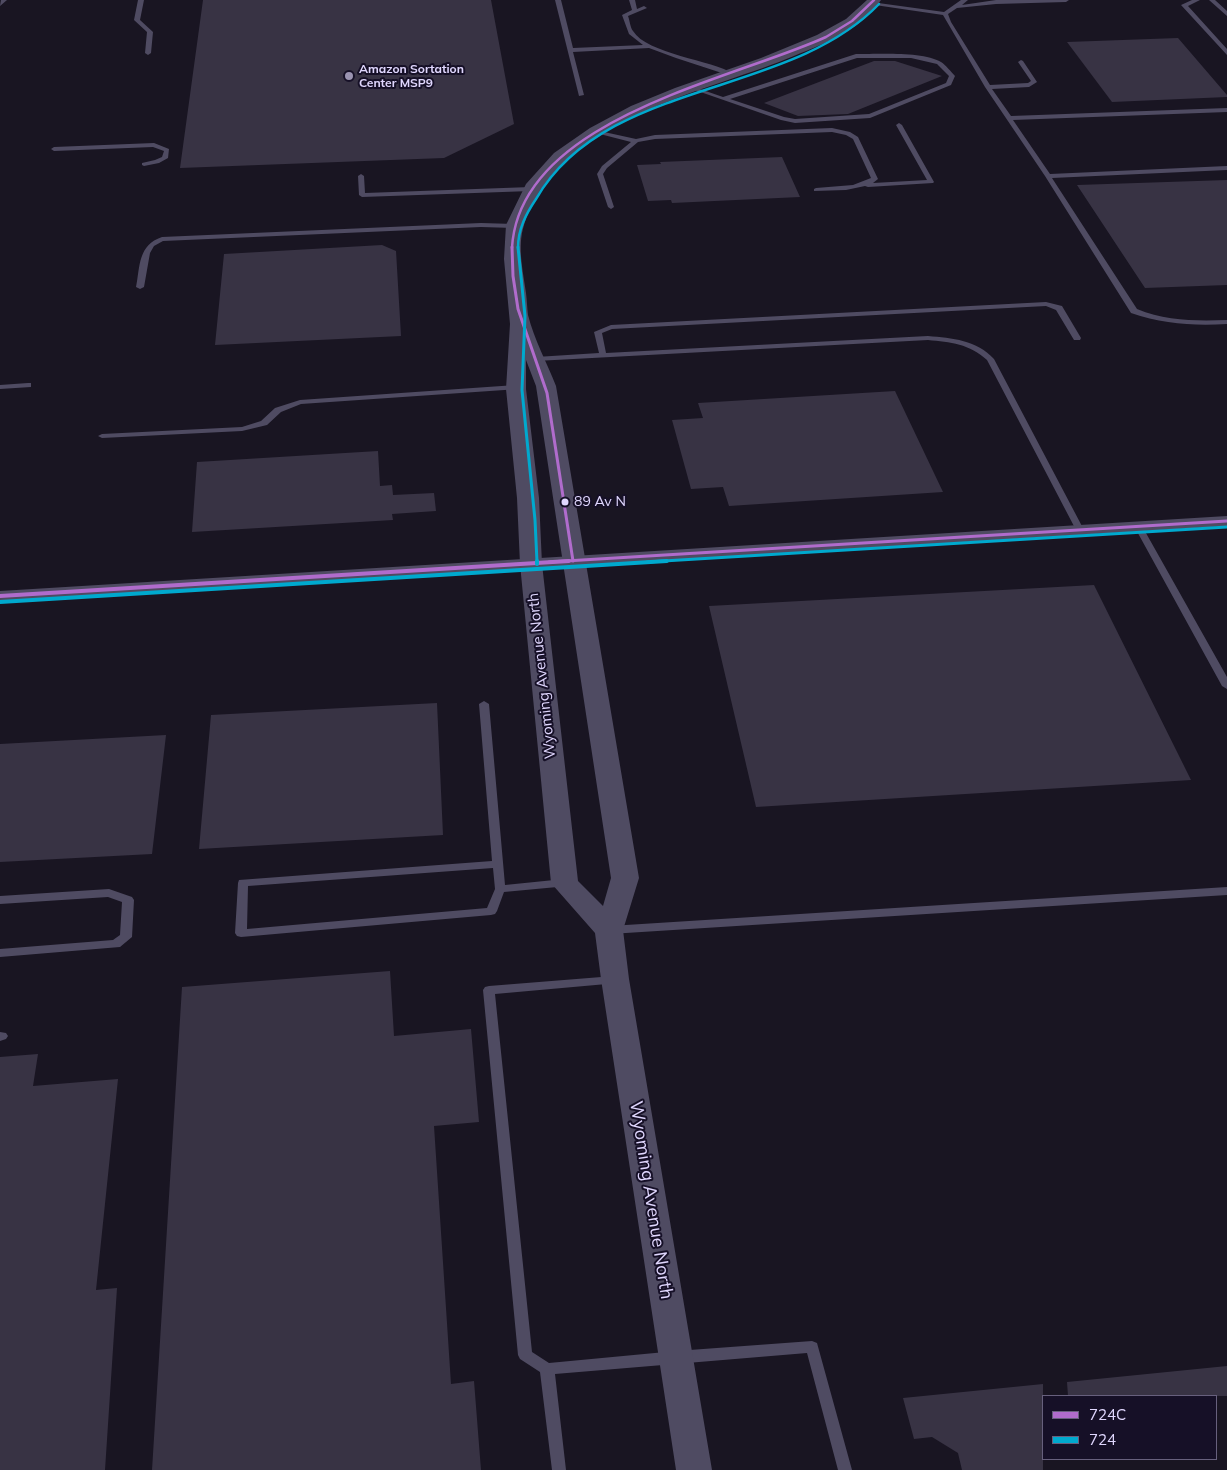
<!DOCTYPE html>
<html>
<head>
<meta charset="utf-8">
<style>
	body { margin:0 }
	#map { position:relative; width:1227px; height:1470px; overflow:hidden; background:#191522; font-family:Mulish,sans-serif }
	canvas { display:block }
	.legend { position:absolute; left:1042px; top:1395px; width:175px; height:65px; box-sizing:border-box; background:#161027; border:1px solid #67607d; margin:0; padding:6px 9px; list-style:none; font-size:15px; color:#e0d7fe }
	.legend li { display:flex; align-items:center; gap:10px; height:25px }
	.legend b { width:25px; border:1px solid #67607d }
</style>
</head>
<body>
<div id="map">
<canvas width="1227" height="1470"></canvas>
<ul class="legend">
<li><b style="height:6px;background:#b06ccc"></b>724C</li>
<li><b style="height:6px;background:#00a9ce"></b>724</li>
</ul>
</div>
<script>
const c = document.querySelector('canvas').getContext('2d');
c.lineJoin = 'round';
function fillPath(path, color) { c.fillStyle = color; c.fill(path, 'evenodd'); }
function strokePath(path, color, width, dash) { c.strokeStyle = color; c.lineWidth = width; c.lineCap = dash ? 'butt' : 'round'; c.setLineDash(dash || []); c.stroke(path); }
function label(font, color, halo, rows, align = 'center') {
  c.font = font + ' Mulish,sans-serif'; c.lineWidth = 4; c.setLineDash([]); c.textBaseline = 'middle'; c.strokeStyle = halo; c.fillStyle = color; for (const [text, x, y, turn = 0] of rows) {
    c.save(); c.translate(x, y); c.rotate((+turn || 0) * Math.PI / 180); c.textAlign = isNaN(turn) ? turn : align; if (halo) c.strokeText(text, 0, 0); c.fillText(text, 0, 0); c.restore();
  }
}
const building = new Path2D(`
	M203,0H491L514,124L444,158L180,168Z
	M1178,38L1227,95V97L1112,102L1067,42Z
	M874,61H895L942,76L848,114L798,116L764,103Z
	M782,157L800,197L672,203L671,200L648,201L637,165L661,164L660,162Z
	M1227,180V285L1145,288L1077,185Z
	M382,245L396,251L401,336L215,345L224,254Z
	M895,391L943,492L729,506L723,487L691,489L672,420L703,418L698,403Z
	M378,451L380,486L392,485L393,495L434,493L436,511L392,514L393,520L192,532L197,462Z
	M1094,585L1191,780L756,807L709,606Z
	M437,703L443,835L199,849L211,715Z
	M166,735L152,854L0,862V744Z
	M390,971L394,1036L471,1029L479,1122L434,1126L451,1384L474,1381L481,1470H152L182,987Z
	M38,1054L33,1086L118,1079L96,1290L117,1288L105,1470H0V1057Z
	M1227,1366V1396H1068L1067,1382Z
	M1043,1384V1470H962L958,1453L932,1437L914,1439L903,1398Z`);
const service = new Path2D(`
	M1,0H7L0,6Z
	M138,0H144L140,20L153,32L151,53L148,55L145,53L147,32L134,20Z
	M555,0H561L573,48L643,45L629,34L622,15L632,10L629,0H635L637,9L644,6L647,8L628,16C630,21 630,27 633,31C647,54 712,60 734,74L731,76L676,58L649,48L573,52L584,95L579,96Z
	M961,0H968L962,5L996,0H1069L1066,2L996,4L957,8L948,14L951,22L990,85L1028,83L1031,81L1018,62L1021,60L1023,61L1037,82L1029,87L992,89L1011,116L1227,108V112L1013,120L1050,174L1227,166V170L1052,178L1137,309C1166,321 1196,321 1227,320V324C1194,326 1163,324 1131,313L1045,176L985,87L943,15L868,4L871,2L944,12Z
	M1192,0H1200L1188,6L1227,49V55L1181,5Z
	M1209,0H1215L1227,11V16Z
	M856,54C877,54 923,51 941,62C946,65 951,72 955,76L951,85L870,118L795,123L781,120L689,88L694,87L723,97ZM857,58H911L937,64L949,76L946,83L869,114L795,119L784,117L730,99Z
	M899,123L902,125L934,182L933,183L868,187L865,186L846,190L814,191V189L816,188L853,185L871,178L853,139L846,135L832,132L655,139L638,142L607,168L603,174L614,207L611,209L608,207L597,174L602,166L631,142L592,132L595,130L636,139L655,135L832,128L850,132L858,137L878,179L873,183L927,180L896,125Z
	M154,143L169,149L168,158L159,163L144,166L142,165V163L155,160L162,157L164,151L153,147L54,151L51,149L54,147Z
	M361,174L364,176L365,193L531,187L534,189L531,191L362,197L359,195L358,176Z
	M481,223L514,224L517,226L514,228L481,227L163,241L154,246L150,253L144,287L140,289L136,287C140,266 138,245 162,237Z
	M1046,302L1062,306L1081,338L1080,340H1074L1056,310L1046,306L612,329L602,333L606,353L928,336C952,338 977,340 994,359L1084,530L1080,533L1076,530L987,360C970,344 950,342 928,340L536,361L532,359L536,357L599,353L594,332L611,325Z
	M28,383H31V387L0,389V385Z
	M516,385H519V389L301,404L281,412L267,425L242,431L102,438L98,436L102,434L242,427L261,421L275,408L300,400Z
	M1138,523L1142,526L1227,677V689L1222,686L1134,526Z
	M484,701L489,704L505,885L564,879L569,883L568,886L504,892L497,911L495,914L491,915L241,937L237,936L235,933L238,883L239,880L492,861L479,704ZM493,868L495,889L487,908L247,929L248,886Z
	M1227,887V895L610,934L606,933L604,930L606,927L610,926Z
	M109,889L132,897L134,900L132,937L120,947L0,957V949L113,940L120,935L122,902L108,897L0,904V896Z
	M614,976L618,977L620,980L618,983L495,994L532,1352L549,1363L676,1351L812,1341L817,1343L852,1470H838L807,1353L555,1374L566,1470H552L540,1372L520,1359L518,1355L483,990L485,987L489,986Z
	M0,1032L6,1033L8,1036L6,1039L0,1041Z`);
const minor = new Path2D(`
	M1227,516V526L0,601V591Z`);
const tertiary = new Path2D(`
	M867,0H881C858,34 815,47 779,62C692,95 555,124 524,225C517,247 523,271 526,293C527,300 527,308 528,315C534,339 547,363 556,386L639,878L623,930L629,979L712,1470H676L601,979L595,933L551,883L520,564L517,498L506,389L510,324L504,259L506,225L526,184L554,153L590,128L631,106L675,88L761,58L817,35L846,19ZM526,360L536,386L611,878L603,906L578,881L542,564L539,498L526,389Z`);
const bus1Far2 = new Path2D(`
	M512,248C519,119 732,80 826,37L852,21L874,0`);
const bus1Far1 = new Path2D(`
	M512,247L513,276L518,309L547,393L573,561
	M549,562L1227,521`);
const bus1 = new Path2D(`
	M0,596L569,561`);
const bus2Far2 = new Path2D(`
	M518,248C518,229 526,214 536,199C606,78 788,99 879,4`);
const bus2Far1 = new Path2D(`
	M518,247L525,316L522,390L535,520L537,562
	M647,562L1227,527`);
const bus2 = new Path2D(`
	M537,561V564
	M0,602L667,561`);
const markers = [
	[349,76,5,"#9a93b1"],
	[565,502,4.5,"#e0d7fe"]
];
const farPoinames = [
	["Amazon Sortation",359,69],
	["Center MSP9",359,83]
];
const busNames = [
	["89 Av N",574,502]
];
const streetNames = [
	["Wyoming Avenue North",542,676,-96]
];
const nearStreetnames = [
	["Wyoming Avenue North",651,1200,81]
];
fillPath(building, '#383344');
fillPath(service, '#4f4b62');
fillPath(minor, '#4f4b62');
fillPath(tertiary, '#4f4b62');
strokePath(bus1Far2, '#b06ccc', 2.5);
strokePath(bus1Far1, '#b06ccc', 3);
strokePath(bus1, '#b06ccc', 4);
strokePath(bus2Far2, '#00a9ce', 2.5);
strokePath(bus2Far1, '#00a9ce', 3);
strokePath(bus2, '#00a9ce', 4);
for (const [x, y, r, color] of markers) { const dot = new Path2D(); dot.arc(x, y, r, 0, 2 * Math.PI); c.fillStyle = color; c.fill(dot); strokePath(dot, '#161027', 2); }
label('bold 12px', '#e0d7fe', '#161027', farPoinames, 'left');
label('14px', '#e0d7fe', '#161027', busNames, 'left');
label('15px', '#e0d7fe', '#161027', streetNames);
label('18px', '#e0d7fe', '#161027', nearStreetnames);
</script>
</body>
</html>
